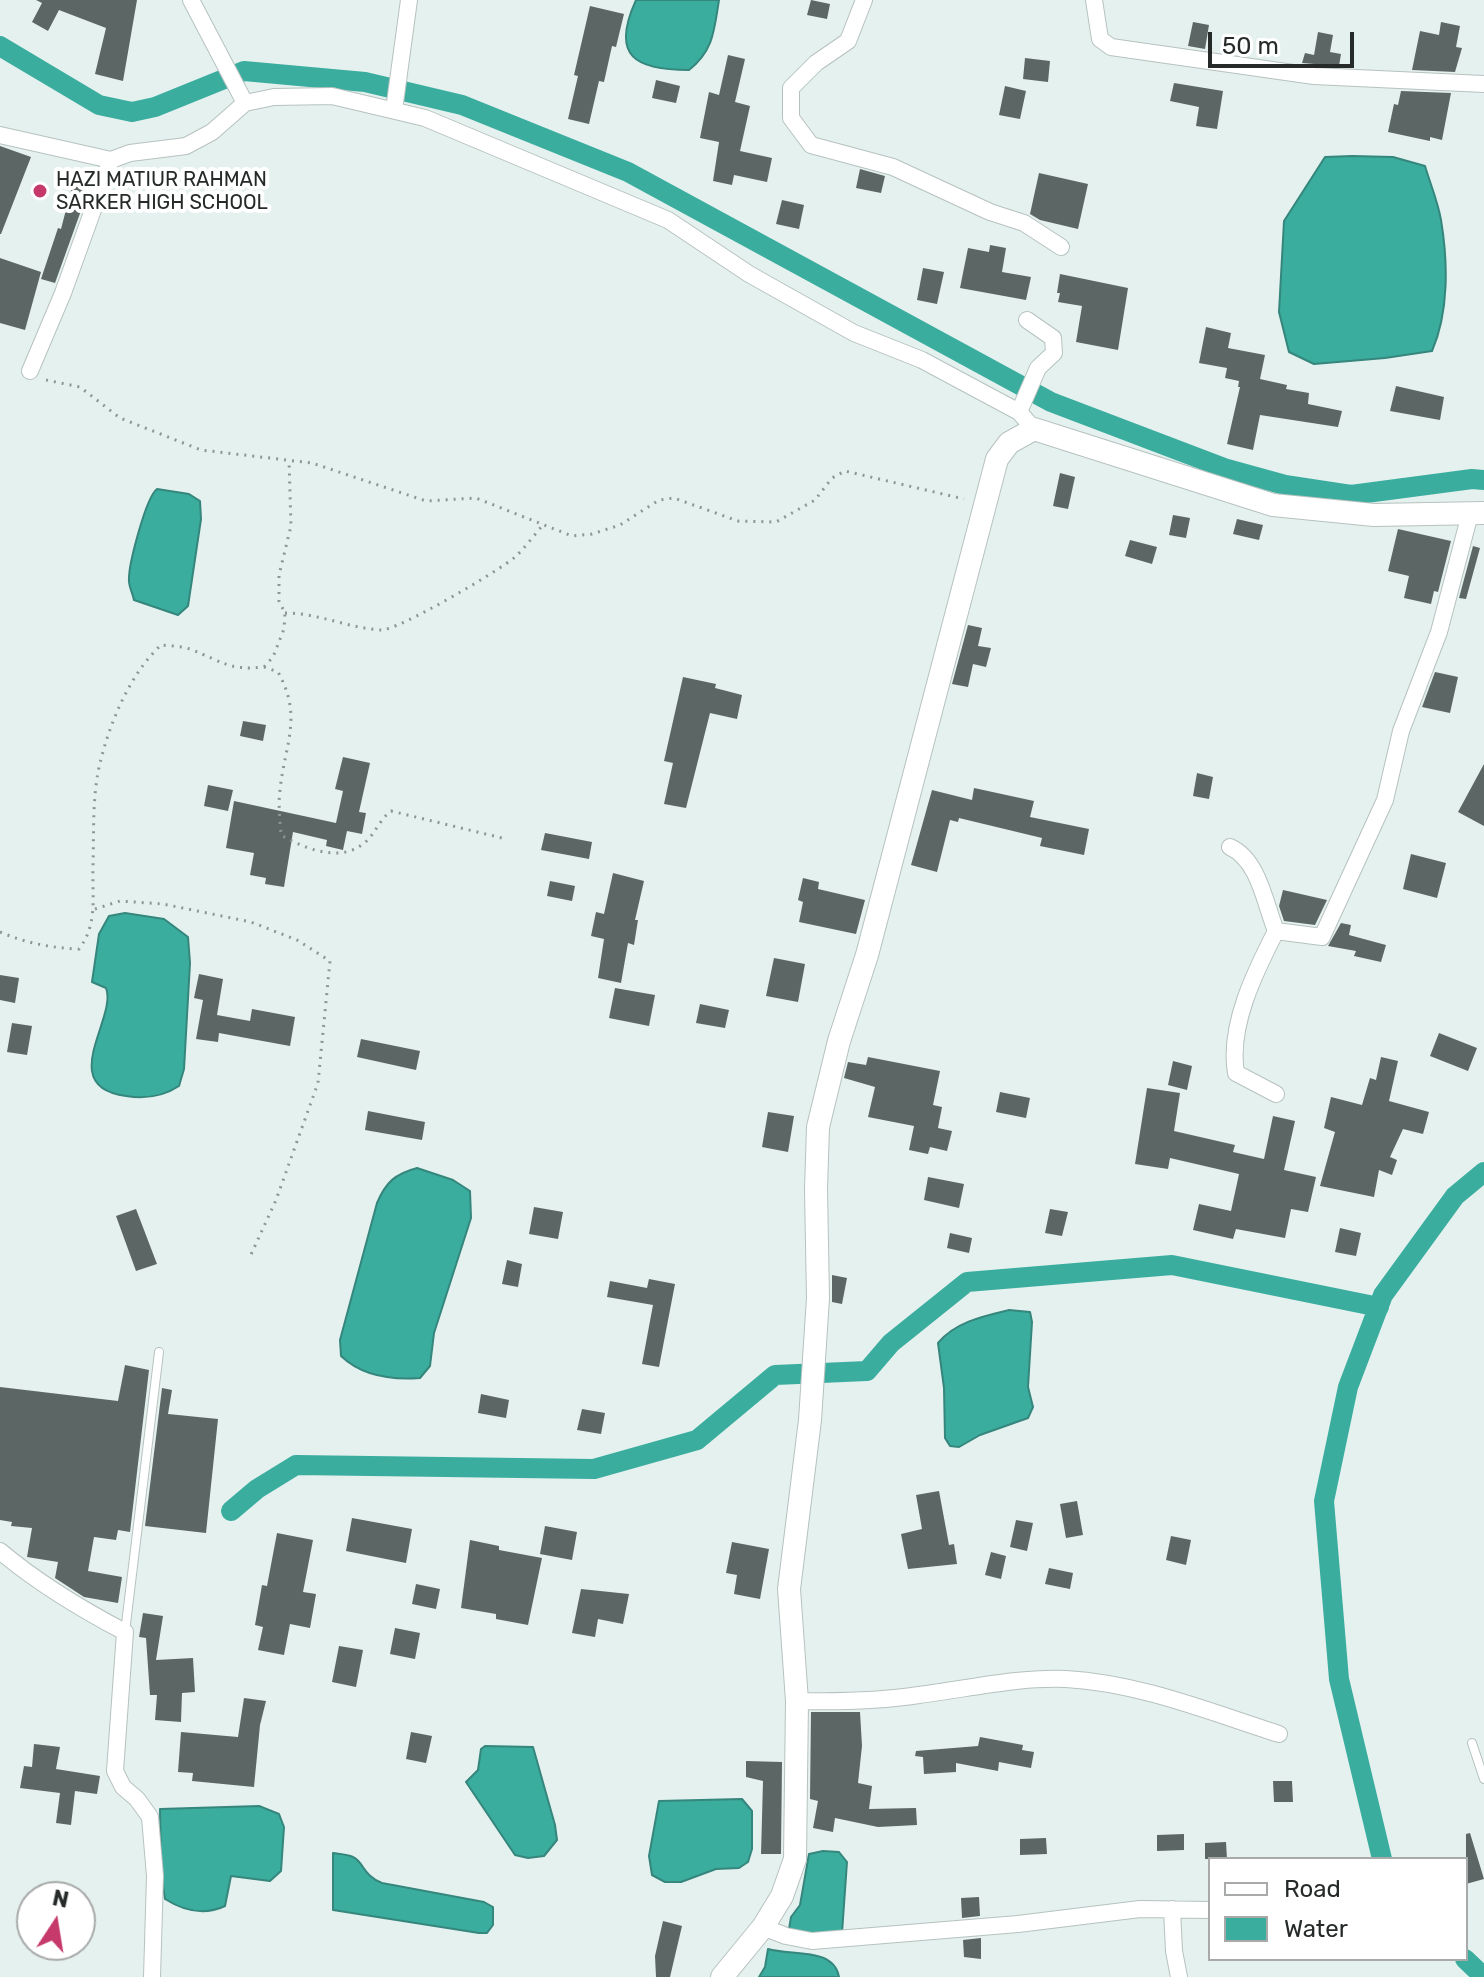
<!DOCTYPE html>
<html>
<head>
<meta charset="utf-8">
<style>
	body { margin:0 }
	#map { position:relative; width:1484px; height:1977px; overflow:hidden; background:#e5f1ef; font-family:Rubik,sans-serif }
	canvas { display:block }
	.legend { position:absolute; left:1208px; top:1857px; width:260px; height:104px; box-sizing:border-box; background:#fff; border:2px solid #a8aaaa; margin:0; padding:10px 14px; list-style:none; font-size:24px; color:#262b2a }
	.legend li { display:flex; align-items:center; gap:16px; height:40px }
	.legend b { width:40px; border:2px solid #a8aaaa }
	.north { position:absolute; left:16px; top:1881px; width:80px; height:80px; box-sizing:border-box; background:#fff; border:2px solid #a8aaaa; border-radius:50%; rotate:12deg; font-size:22px; font-weight:700; line-height:32px; text-align:center; color:#262b2a }
	.north::after { content:''; display:block; margin:auto; width:28px; height:36px; background:#c6396b; clip-path:polygon(50% 0,100% 100%,50% 72%,0 100%) }
	.scale { position:absolute; left:1208px; top:32px; width:146px; height:36px; box-sizing:border-box; border:4px solid #262b2a; border-top:0; padding-left:10px; font-size:24px; line-height:28px; white-space:nowrap; color:#262b2a; -webkit-text-stroke:6px #fff; paint-order:stroke }
</style>
</head>
<body>
<div id="map">
<canvas width="1484" height="1977"></canvas>
<ul class="legend">
<li><b style="height:10px;background:#fff"></b>Road</li>
<li><b style="height:22px;background:#3bad9f"></b>Water</li>
</ul>
<div class="north">N</div>
<div class="scale">50 m</div>
</div>
<script>
const c = document.querySelector('canvas').getContext('2d');
c.lineJoin = 'round';
function fillPath(path, color) { c.fillStyle = color; c.fill(path, 'evenodd'); }
function strokePath(path, color, width, dash) { c.strokeStyle = color; c.lineWidth = width; c.lineCap = dash ? 'butt' : 'round'; c.setLineDash(dash || []); c.stroke(path); }
function label(font, color, halo, rows, align = 'center') {
  c.font = font + ' Rubik,sans-serif'; c.lineWidth = 8; c.setLineDash([]); c.textBaseline = 'middle'; c.strokeStyle = halo; c.fillStyle = color; for (const [text, x, y, turn = 0] of rows) {
    c.save(); c.translate(x, y); c.rotate((+turn || 0) * Math.PI / 180); c.textAlign = isNaN(turn) ? turn : align; if (halo) c.strokeText(text, 0, 0); c.fillText(text, 0, 0); c.restore();
  }
}
const water = new Path2D(`
	M636,0H719C714,30 714,50 689,70C636,70 610,57 636,0Z
	M1352,156L1393,157L1425,166C1430,183 1438,202 1441,220C1448,262 1449,312 1432,351L1385,358L1314,364L1289,352L1279,312L1284,221L1325,157Z
	M157,489L189,494L200,501L201,519L188,606L178,615L134,600C133,594 129,587 129,581C128,566 146,497 157,489Z
	M125,913L164,919L188,937L190,963L184,1069L179,1086C164,1096 145,1099 126,1096C55,1087 118,1017 106,988L92,982L99,934L109,916Z
	M417,1168L453,1180L470,1191L471,1218L434,1333L430,1366L420,1378C393,1380 362,1376 341,1356L340,1340L377,1203C386,1182 395,1174 417,1168Z
	M1009,1310L1030,1312L1032,1322L1028,1387L1033,1407L1028,1418L980,1435L959,1447L950,1446L945,1438L944,1388L938,1343C955,1322 984,1316 1009,1310Z
	M485,1746L533,1747L555,1825L557,1840L544,1856L528,1858L515,1855L466,1782L478,1770L481,1749Z
	M742,1799L752,1811V1849L748,1862L739,1868L716,1869L681,1882H665L652,1875L649,1856L659,1801Z
	M259,1806L279,1814L284,1827L281,1871L270,1881L231,1876L225,1906C204,1916 184,1911 165,1899L161,1873L160,1809Z
	M823,1851L839,1852L847,1862L842,1933L827,1936L789,1929L791,1917L800,1905L809,1854Z
	M333,1853C339,1854 347,1854 353,1857C364,1862 363,1876 382,1883L484,1902L493,1907V1925L487,1933H479L333,1910Z
	M768,1949C792,1956 834,1947 839,1977H759L765,1967Z`);
const canal = new Path2D(`
	M0,46L99,105L132,112L155,107L244,71L365,82L462,105L628,172L1051,402L1227,469L1285,485L1351,495L1472,479L1484,480
	M231,1511L257,1489L296,1465L594,1469L697,1440L775,1375L867,1371L891,1343L967,1282L1172,1265L1379,1307
	M1382,1859L1339,1679L1324,1501L1348,1387L1383,1295L1455,1196L1484,1172
	M1465,1959L1484,1977`);
const building = new Path2D(`
	M36,0H137L123,81L95,74L106,28L59,10L48,31L32,22L42,3Z
	M811,0L830,4L827,19L807,15Z
	M590,6L624,14L616,47L612,46L604,82L599,81L589,124L568,119L578,76L574,75Z
	M1193,22L1209,25L1205,49L1188,46Z
	M1441,22L1460,26L1456,47L1462,48L1455,72L1412,70L1420,31L1439,35Z
	M1318,32L1333,35L1330,52L1341,54L1339,66L1302,63L1305,53L1314,55Z
	M728,55L745,59L735,102L750,106L740,151L772,158L767,182L734,175L732,185L713,181L719,142L700,138L709,92L719,95Z
	M1025,58L1050,61L1048,82L1023,79Z
	M656,80L680,86L676,103L652,98Z
	M1174,83L1223,91L1217,129L1196,126L1199,107L1170,101Z
	M1005,86L1026,91L1020,119L999,115Z
	M1401,91L1451,93L1442,140L1430,137V141L1388,132L1394,104L1398,105Z
	M0,146L31,157L1,234H0Z
	M860,169L885,176L881,193L856,188Z
	M1039,173L1088,184L1078,229L1040,220L1030,214Z
	M75,175L92,180L55,283L41,279L58,228L61,229Z
	M782,200L804,205L799,229L776,224Z
	M990,245L1006,248L1002,272L1031,277L1026,300L960,288L968,248L989,252Z
	M0,258L41,272L25,330L0,323Z
	M923,268L944,272L937,304L917,300Z
	M1060,274L1128,288L1118,350L1076,342L1082,306L1058,302L1060,293H1057Z
	M1206,327L1231,333L1228,348L1265,355L1260,379L1287,385L1286,389L1309,393L1308,404L1342,411L1338,427L1260,415L1253,450L1227,444L1240,387H1238L1239,381L1225,378L1227,368L1199,363Z
	M1396,386L1444,397L1440,420L1390,411Z
	M1060,473L1075,477L1068,509L1053,506Z
	M1173,515L1190,518L1186,538L1169,535Z
	M1237,519L1263,525L1259,540L1233,534Z
	M1398,529L1451,541L1438,592L1434,591L1431,604L1404,598L1409,576L1388,571Z
	M1130,540L1157,547L1152,564L1125,556Z
	M1473,546L1480,548L1466,599L1459,598Z
	M968,625L982,628L978,646L991,648L986,667L973,664L968,687L952,684Z
	M1435,672L1458,677L1450,713L1422,707Z
	M683,677L716,684L715,688L742,695L737,719L710,713L686,808L664,804L673,763L664,761Z
	M243,721L266,725L263,741L240,736Z
	M343,757L370,763L359,812L366,813L362,834L347,831L343,850L326,846L327,840L293,832L284,887L265,884L266,878L250,875L254,853L226,848L234,801L336,823L343,791L335,789Z
	M1484,764V826L1458,812Z
	M1197,773L1213,777L1209,799L1193,796Z
	M208,785L233,790L228,811L204,806Z
	M974,788L1034,801L1030,817L1089,829L1084,855L1040,846L1042,838L959,818L958,822L950,820L937,872L911,865L932,790L972,800Z
	M545,833L592,842L589,859L541,850Z
	M1411,854L1446,863L1437,898L1403,889Z
	M613,873L644,881L635,920H638L634,945L628,943L621,983L598,978L604,939L591,936L596,912L604,914Z
	M803,878L819,882L818,889L865,900L856,934L799,922L803,902L798,900Z
	M550,881L575,886L572,901L547,896Z
	M1283,890L1327,900L1315,925L1284,921L1279,906Z
	M1341,923L1351,925L1349,935L1386,945L1381,962L1354,956L1356,951L1328,946Z
	M774,958L805,964L798,1002L766,996Z
	M199,974L223,979L217,1015L250,1021L252,1009L295,1017L290,1046L219,1033L218,1042L196,1039L203,1000L194,998Z
	M0,975L19,978L15,1003L0,1000Z
	M615,988L655,995L649,1026L609,1018Z
	M700,1004L729,1010L725,1028L696,1023Z
	M12,1023L32,1026L27,1055L7,1052Z
	M1439,1033L1477,1048L1468,1071L1430,1056Z
	M361,1039L420,1051L416,1070L357,1057Z
	M868,1057L940,1071L933,1105L942,1107L938,1128L952,1131L947,1151L930,1147L928,1154L909,1150L914,1126L868,1117L875,1087L844,1078L848,1062L866,1065Z
	M1381,1057L1398,1061L1389,1101L1429,1112L1423,1134L1403,1129L1390,1157L1397,1160L1392,1175L1379,1170L1374,1197L1320,1186L1335,1132L1324,1128L1331,1097L1362,1105L1370,1078L1376,1080Z
	M1173,1061L1192,1066L1187,1090L1168,1085Z
	M1147,1088L1180,1093L1174,1131L1235,1145L1233,1152L1264,1159L1273,1116L1295,1121L1284,1170L1316,1177L1308,1212L1291,1209L1285,1238L1236,1229L1233,1239L1193,1230L1199,1204L1231,1211L1239,1174L1170,1158L1168,1169L1135,1164Z
	M1000,1092L1030,1098L1026,1118L996,1112Z
	M368,1111L425,1122L422,1140L365,1130Z
	M768,1112L794,1116L788,1152L762,1147Z
	M928,1177L964,1184L959,1208L924,1200Z
	M534,1207L563,1212L558,1239L529,1234Z
	M136,1209L157,1264L136,1271L116,1216Z
	M1050,1209L1068,1212L1062,1236L1045,1233Z
	M1340,1228L1361,1233L1356,1256L1335,1252Z
	M950,1233L972,1238L969,1253L947,1248Z
	M507,1260L522,1264L518,1287L502,1284Z
	M832,1275L847,1278L842,1304L832,1302Z
	M649,1279L675,1284L659,1367L642,1364L653,1305L607,1297L610,1281L647,1288Z
	M125,1365L149,1370L130,1532L118,1530L116,1540L94,1537L88,1571L122,1577L118,1603L84,1597L55,1578L58,1562L27,1557L32,1528L11,1526L12,1522L0,1520V1387L118,1401Z
	M162,1388L172,1390L168,1414L218,1419L206,1533L145,1526Z
	M481,1394L509,1400L506,1418L478,1413Z
	M582,1409L605,1413L601,1434L577,1430Z
	M939,1491L949,1545L954,1544L957,1564L908,1569L901,1534L922,1529L916,1495Z
	M1077,1501L1083,1535L1066,1538L1060,1504Z
	M352,1518L412,1529L406,1563L346,1551Z
	M1016,1520L1033,1523L1027,1551L1010,1547Z
	M545,1526L577,1532L572,1560L540,1554Z
	M277,1533L313,1540L303,1592L316,1594L310,1628L290,1624L284,1655L258,1650L263,1627L255,1625L262,1585L267,1586Z
	M1171,1536L1191,1540L1186,1565L1166,1560Z
	M470,1540L499,1546V1550L542,1558L528,1625L496,1619V1614L461,1608Z
	M732,1542L769,1549L760,1599L734,1594L737,1575L726,1573Z
	M991,1552L1006,1556L1001,1579L985,1575Z
	M1049,1568L1073,1573L1070,1589L1045,1584Z
	M416,1584L440,1589L436,1609L412,1604Z
	M581,1589L629,1594L623,1624L598,1619L595,1637L572,1633Z
	M143,1613L163,1616L156,1660L193,1658L195,1692L182,1693L181,1722L155,1720L157,1695H150L146,1638L139,1637Z
	M395,1628L420,1633L415,1659L390,1654Z
	M339,1646L363,1650L356,1687L332,1682Z
	M244,1698L266,1701L260,1725L254,1787L192,1781L193,1773L178,1772L181,1732L238,1737Z
	M811,1712H860L862,1746L858,1783L872,1786L869,1809L916,1808L917,1825L878,1827L835,1818L833,1832L813,1828L818,1801L810,1799Z
	M411,1732L432,1736L426,1763L406,1759Z
	M980,1737L1023,1745L1022,1750L1034,1752L1031,1768L999,1762L998,1771L956,1763V1772L924,1774L923,1757L915,1756L916,1751L978,1746Z
	M34,1744L60,1747L56,1769L100,1776L97,1794L75,1791L71,1825L56,1823L60,1793L20,1788L24,1766L32,1767Z
	M746,1761L782,1762L781,1854H761L763,1781L746,1777Z
	M1273,1781H1292L1293,1802H1274Z
	M1470,1833L1484,1879L1466,1884V1834Z
	M1184,1834V1850L1157,1851V1835Z
	M1046,1838L1047,1854L1020,1855V1839Z
	M1226,1842L1227,1859H1205V1843Z
	M979,1897L980,1916L962,1918L961,1898Z
	M663,1921L682,1926L670,1977H656L655,1956Z
	M981,1938V1959L964,1957L963,1940Z`);
const path = new Path2D(`
	M46,380L80,387L120,418L201,450L312,463L426,501L476,498L572,536L592,534L620,525L659,500L674,498L738,521L776,522L815,500L832,478L845,471L964,499
	M285,613C318,613 348,628 381,630C397,631 499,571 515,557C525,548 534,535 543,525
	M264,667L278,672C303,717 285,743 280,790C278,805 280,820 281,835C303,848 339,863 363,844C375,835 379,820 391,811L502,838
	M95,909L120,901L163,904L251,922L297,940L330,961L318,1083L276,1200L249,1259
	M0,932C26,943 51,948 79,949C98,924 92,897 93,867C94,834 92,796 100,763C110,722 130,674 161,645C171,646 183,646 192,650C222,661 228,671 264,667L273,657L284,629L285,613L279,601V575L291,526L289,460`);
const service = new Path2D(`
	M125,1632L159,1352
	M1472,1743L1484,1779`);
const minor = new Path2D(`
	M191,0L245,103
	M864,0L848,41L816,63L791,88V118L811,145L893,167L990,212L1024,223L1061,247
	M1094,0L1100,39L1111,47L1314,76L1484,84
	M394,110L409,0
	M0,135L111,160L130,153L186,146L212,132L245,103L274,97L332,96L425,118L668,220L749,274L854,333L922,360L1019,412L1034,429
	M30,371L63,293L111,160
	M1019,412L1038,368L1054,353L1053,338L1027,320
	M1230,847C1259,860 1265,904 1276,931
	M1276,1094L1236,1073C1228,1026 1255,972 1276,931L1322,937L1385,800L1401,731L1439,632L1470,514
	M0,1551C38,1583 81,1609 125,1632L115,1771L123,1787L137,1799L150,1817L155,1876L152,1977
	M797,1701C838,1702 879,1701 919,1695C967,1689 1017,1677 1066,1679C1139,1683 1210,1712 1279,1734
	M1172,1909L1174,1951L1179,1977
	M763,1927L786,1936L812,1941L1018,1924L1140,1909L1210,1910`);
const secondary = new Path2D(`
	M722,1977L763,1927L782,1896L795,1859L797,1701L789,1589L810,1420L818,1298L816,1189L818,1127L839,1041L867,955L997,459L1009,443L1034,429L1273,505L1374,515L1484,513`);
const markers = [
	[40,191,8,"#c6396b"]
];
const poiNames = [
	["HAZI MATIUR RAHMAN",56,180],
	["SARKER HIGH SCHOOL",56,203]
];
fillPath(water, '#3bad9f');
strokePath(water, '#35867c', 2);
strokePath(canal, '#3bad9f', 20);
fillPath(building, '#5c6765');
strokePath(service, '#b6c2bf', 10);
strokePath(minor, '#b6c2bf', 18);
strokePath(secondary, '#b6c2bf', 24);
strokePath(path, '#8e9695', 3, [2, 6]);
strokePath(service, '#fff', 8);
strokePath(minor, '#fff', 16);
strokePath(secondary, '#fff', 22);
for (const [x, y, r, color] of markers) { const dot = new Path2D(); dot.arc(x, y, r, 0, 2 * Math.PI); c.fillStyle = color; c.fill(dot); strokePath(dot, '#fff', 3); }
label('20px', '#262b2a', '#fff', poiNames, 'left');
</script>
</body>
</html>
